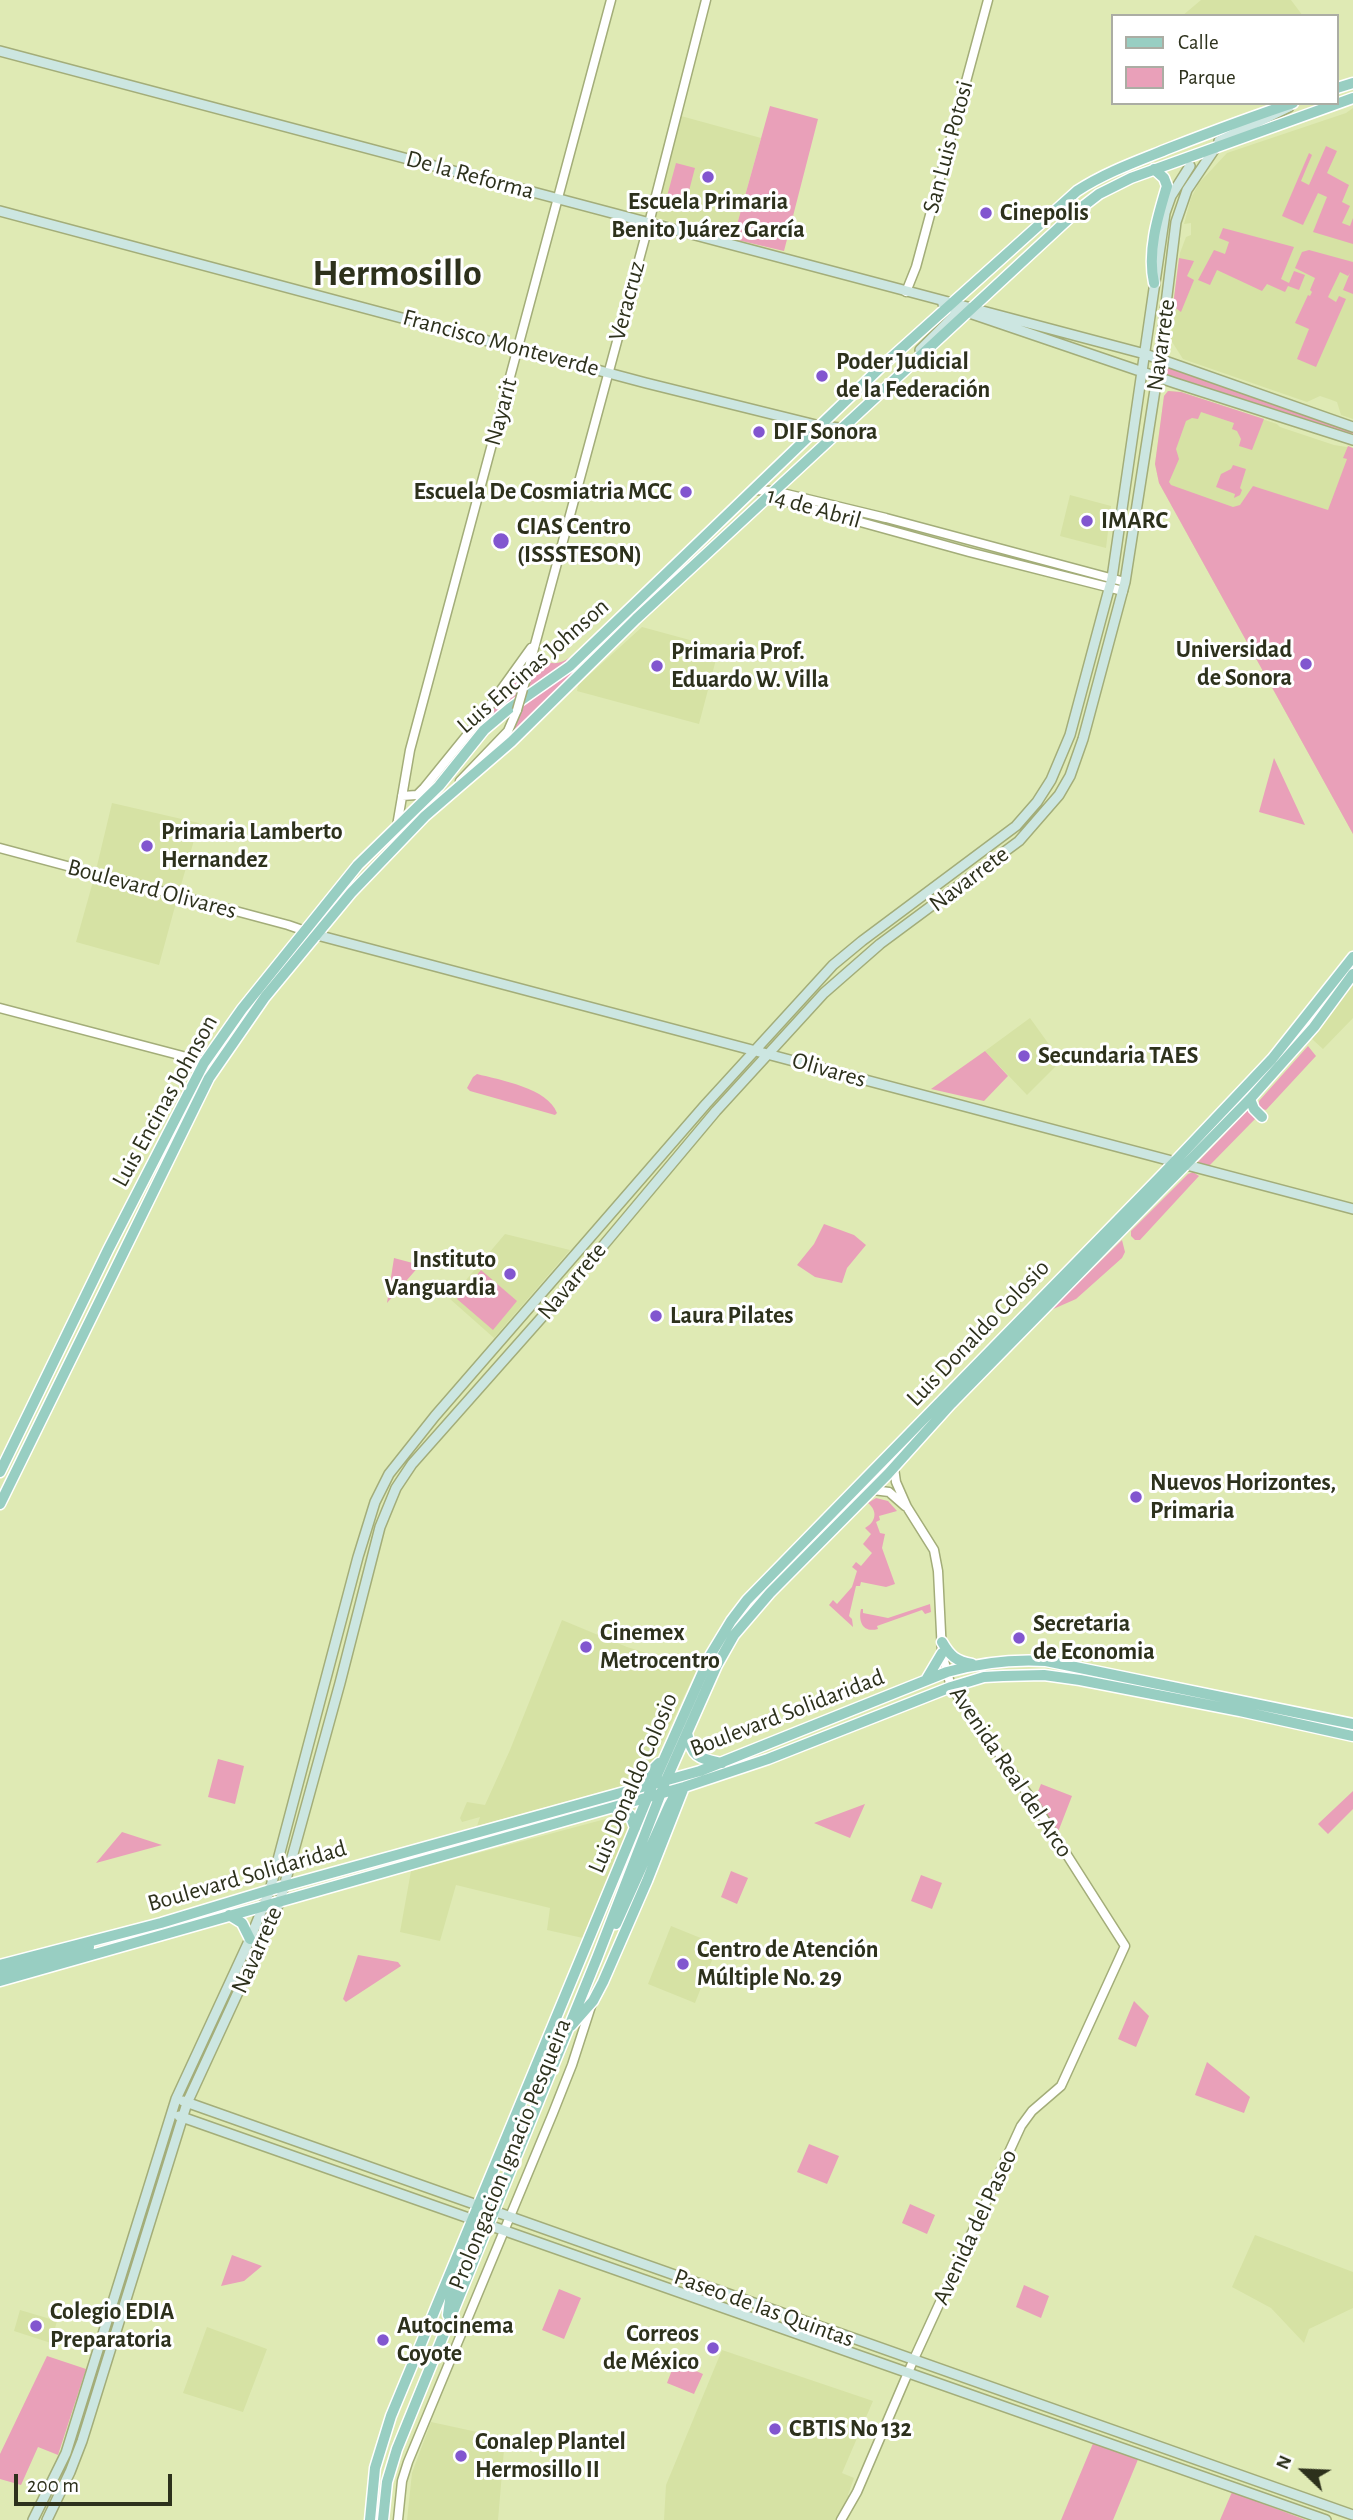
<!DOCTYPE html>
<html>
<head>
<meta charset="utf-8">
<style>
	body { margin:0 }
	#map { position:relative; width:1353px; height:2520px; overflow:hidden; background:#dfeab4; font-family:"Alegreya Sans",sans-serif }
	canvas { display:block }
	.legend { position:absolute; left:1111px; top:14px; width:228px; height:91px; box-sizing:border-box; background:#fff; border:2px solid #abada4; margin:0; padding:9px 12px; list-style:none; font-size:21px; color:#2d311c }
	.legend li { display:flex; align-items:center; gap:14px; height:35px }
	.legend b { width:35px; border:2px solid #abada4 }
	.north { position:absolute; left:1269px; top:2436px; width:70px; height:70px; -webkit-text-stroke:5px #fff; paint-order:stroke; rotate:293deg; font-size:19px; font-weight:700; line-height:28px; text-align:center; color:#2d311c }
	.north::after { content:''; display:block; margin:auto; width:24px; height:32px; background:#2d311c; clip-path:polygon(50% 0,100% 100%,50% 72%,0 100%) }
	.scale { position:absolute; left:14px; top:2474px; width:158px; height:32px; box-sizing:border-box; border:4px solid #2d311c; border-top:0; padding-left:9px; font-size:21px; line-height:24px; white-space:nowrap; color:#2d311c; -webkit-text-stroke:5px #fff; paint-order:stroke }
</style>
</head>
<body>
<div id="map">
<canvas width="1353" height="2520"></canvas>
<ul class="legend">
<li><b style="height:9px;background:#98cec2"></b>Calle</li>
<li><b style="height:19px;background:#e9a0b9"></b>Parque</li>
</ul>
<div class="north">N</div>
<div class="scale">200 m</div>
</div>
<script>
const c = document.querySelector('canvas').getContext('2d');
c.lineJoin = 'round';
function fillPath(path, color) { c.fillStyle = color; c.fill(path, 'evenodd'); }
function strokePath(path, color, width, dash) { c.strokeStyle = color; c.lineWidth = width; c.lineCap = dash ? 'butt' : 'round'; c.setLineDash(dash || []); c.stroke(path); }
function label(font, color, halo, rows, align = 'center') {
  c.font = font + ' "Alegreya Sans",sans-serif'; c.lineWidth = 6; c.setLineDash([]); c.textBaseline = 'middle'; c.strokeStyle = halo; c.fillStyle = color; for (const [text, x, y, turn = 0] of rows) {
    c.save(); c.translate(x, y); c.rotate((+turn || 0) * Math.PI / 180); c.textAlign = isNaN(turn) ? turn : align; if (halo) c.strokeText(text, 0, 0); c.fillText(text, 0, 0); c.restore();
  }
}
const built = new Path2D(`
	M1201,0H1291L1303,16H1182Z
	M1353,108V419L1341,415L1337,402L1329,399L1320,396L1307,402L1183,359L1169,337L1180,253L1186,237L1191,235V223L1184,224L1191,198L1199,183L1227,153L1346,113Z
	M681,116L761,138L733,239L655,217Z
	M1168,391L1181,392L1277,424L1280,427L1334,445L1353,448V834L1159,483L1155,464L1164,396Z
	M1070,495L1111,506L1106,548L1060,536Z
	M642,627L719,648L699,724L577,691L578,685Z
	M112,803L199,823L179,892L96,870Z
	M94,878L177,899L159,965L76,942Z
	M1353,984V1018L1323,1049L1312,1039Z
	M1030,1018L1061,1061L1027,1095L985,1051Z
	M505,1234L570,1250L494,1338L450,1299Z
	M562,1620L627,1647L697,1669L650,1768L637,1780L623,1786L477,1826L480,1817L462,1822L460,1818L467,1802L485,1805L510,1750Z
	M613,1817L626,1818L629,1827L583,1938L547,1930L550,1908L456,1885L440,1941L400,1932L411,1871Z
	M671,1926L718,1945L695,2003L648,1984Z
	M1255,2235L1353,2272V2308L1309,2329L1304,2343L1271,2308L1232,2287Z
	M20,2310L57,2321L51,2343L14,2331Z
	M207,2327L267,2349L243,2412L183,2393Z
	M722,2350L873,2401L842,2473L854,2478L848,2495L851,2497L838,2520H664L666,2485Z
	M431,2422L505,2438L498,2520H407L412,2473Z`);
const green = new Path2D(`
	M770,106L818,119L784,251L733,239Z
	M1326,146L1337,151L1327,173L1349,185L1342,202L1350,206L1342,223L1350,226L1353,218V244L1313,232L1327,197L1318,193L1303,225L1282,216L1309,153L1312,155L1301,181L1309,185Z
	M676,163L695,168L685,206L666,200Z
	M1223,228L1294,247L1281,279L1289,283L1294,271L1305,275L1299,290L1288,286L1285,292L1267,284L1262,291L1217,270L1210,285L1198,280L1214,250L1225,254L1229,242L1219,238Z
	M1309,250L1353,262V294L1343,290L1350,273L1348,276L1340,272L1328,297L1336,302L1339,296L1346,299L1316,367L1297,359L1309,329L1295,323L1308,295L1310,296L1312,292L1310,290L1315,278L1295,268L1302,252Z
	M1179,258L1194,261L1187,276L1194,280L1181,312L1173,306Z
	M1164,362L1353,431V437L1162,373Z
	M1168,391L1181,392L1264,419L1252,450L1239,446L1241,439L1237,431L1232,429L1234,423L1201,412L1198,419L1192,418L1186,421L1176,449L1179,459L1169,482L1171,485L1233,507L1240,505L1253,486L1328,510L1347,459L1343,458L1348,446L1353,448V834L1159,483L1155,464L1164,396Z
	M1233,465L1246,469L1240,488L1242,490L1240,495L1234,498L1235,494L1216,487L1221,474L1231,469Z
	M619,624L623,625L516,731L512,728L522,702Z
	M587,644L573,661L526,692L536,654C556,674 570,657 587,644Z
	M527,660L516,697L483,726L428,793V788Z
	M1274,758L1305,825L1259,812Z
	M1308,1046L1316,1056L1266,1110L1259,1108V1101Z
	M985,1051L1008,1076L984,1101L931,1089Z
	M477,1074C500,1080 548,1088 557,1113L555,1115L470,1091L467,1088L473,1077Z
	M1250,1108L1256,1118L1209,1166L1198,1162Z
	M1193,1172L1199,1176L1140,1240H1135L1131,1236V1231L1188,1174Z
	M824,1224L854,1235L866,1245L847,1268L842,1283L815,1277L797,1265L814,1244Z
	M1122,1240L1125,1252L1122,1258L1076,1299L1051,1310Z
	M394,1258L420,1265L387,1303Z
	M481,1270L517,1301L493,1330L457,1299Z
	M876,1498L888,1501L897,1511L879,1516L880,1520L876,1522L880,1533L885,1534L882,1548L895,1584L886,1587L861,1582L860,1586H856L849,1616L852,1619L853,1627L829,1605L833,1600L837,1604L852,1587L857,1571L852,1567L856,1562L861,1566L872,1553L863,1544L871,1534L865,1528C876,1522 878,1511 868,1503Z
	M930,1604L931,1612L925,1614L922,1610L877,1626L878,1629C863,1633 858,1622 861,1609H863V1613L888,1618Z
	M218,1759L244,1766L235,1804L208,1797Z
	M1041,1784L1072,1796L1058,1832L1035,1799Z
	M1353,1791V1809L1328,1834L1318,1824Z
	M865,1804L850,1838L814,1823Z
	M122,1832L162,1845L96,1863Z
	M731,1871L748,1878L737,1904L721,1897Z
	M921,1875L942,1883L932,1909L911,1901Z
	M358,1955L398,1962L401,1966L346,2002L343,1999Z
	M1134,2001L1149,2016L1136,2047L1118,2039Z
	M1207,2062L1250,2097L1244,2113L1195,2095Z
	M809,2144L839,2156L827,2184L797,2172Z
	M910,2204L935,2215L927,2234L902,2223Z
	M232,2255L262,2266L244,2281L221,2286Z
	M1024,2285L1049,2296L1041,2318L1016,2307Z
	M559,2289L581,2298L564,2339L542,2330Z
	M47,2356L86,2369L58,2455L38,2447L21,2485L0,2479V2454Z
	M675,2362L703,2374L694,2394L667,2383Z
	M1094,2441L1139,2457L1113,2520H1061Z
	M1232,2492L1306,2520H1220Z`);
const tertiary = new Path2D(`
	M906,292L916,267L988,0
	M753,490L774,491L886,518L1125,582
	M766,496L969,552L1123,591
	M523,689L649,223L706,0
	M460,781L508,731L517,710
	M402,796L417,795L424,788L480,719L531,648
	M397,826L410,750L611,0
	M0,848L288,925L317,935
	M0,1008L217,1065
	M857,1488L889,1492L905,1506
	M398,2520L402,2481L408,2462L553,2113L572,2065L592,2003
	M841,2520L857,2492L913,2361L1021,2126L1032,2111L1061,2086L1125,1946L1032,1800L951,1687L942,1653L938,1571L934,1550L907,1507L896,1482L894,1468`);
const secondary = new Path2D(`
	M0,51L1145,354L1353,427
	M1219,141L1289,107
	M0,211L646,383L820,426L840,428
	M943,304L1175,383L1353,440
	M920,350L954,316L956,310L954,306
	M317,935L1353,1209
	M183,2101L1353,2515
	M179,2116L1326,2520
	M33,2520L66,2453L176,2099L250,1939L270,1890L358,1557L375,1502L389,1474L435,1416L706,1104L833,965L862,941L1016,826L1037,802L1051,780L1070,735L1112,578L1165,213L1171,196L1190,166
	M47,2520L70,2472L82,2441L187,2103L280,1901L340,1683L380,1527L396,1488L412,1464L566,1290L716,1111L824,993L880,944L1019,841L1059,795L1070,776L1083,739L1125,582L1157,377L1176,222L1187,190L1216,147`);
const primary = new Path2D(`
	M1337,88L1353,83
	M1154,169L1164,178L1167,186C1158,216 1147,251 1154,283
	M1250,1099L1254,1109L1262,1117
	M0,1472L108,1250L204,1063L242,1009L358,865L439,786L484,730L510,708L570,666L882,366L1077,191C1106,172 1138,161 1170,148C1211,132 1251,117 1293,103
	M0,1504L209,1078L265,997L351,893L425,816L511,742L636,619L1077,211L1099,194L1131,178L1353,98
	M942,1642C950,1656 956,1661 972,1664
	M926,1680L942,1653
	M687,1733C692,1758 698,1758 722,1763
	M633,1789L659,1763
	M614,1808L630,1815L635,1828
	M229,1915L242,1923L250,1939
	M616,1924L669,1806L675,1795L680,1790
	M0,1965L161,1923L270,1890L700,1771L947,1672C979,1663 1012,1659 1046,1661L1353,1724
	M0,1973L89,1947
	M0,1981L684,1787L768,1759L951,1687L984,1677L1003,1676L1044,1675L1080,1680L1240,1711L1353,1736
	M571,2026L593,2001L603,1982L647,1881L684,1787
	M448,2315L451,2293L484,2208
	M370,2520L375,2468L391,2416L653,1784L711,1654L731,1621L747,1600L1163,1174L1272,1059L1353,957
	M383,2520L387,2482L397,2449L597,1958L666,1780L717,1665L734,1635L770,1593L888,1474L951,1404L1250,1099L1314,1027L1353,974`);
const tertiaryBridge = new Path2D(`
	M517,710L523,689`);
const markers = [
	[708,177,7,"#8256cf"],
	[986,213,7,"#8256cf"],
	[822,376,7,"#8256cf"],
	[759,432,7,"#8256cf"],
	[686,492,7,"#8256cf"],
	[1087,521,7,"#8256cf"],
	[501,541,9,"#8256cf"],
	[1306,664,7,"#8256cf"],
	[657,666,7,"#8256cf"],
	[147,846,7,"#8256cf"],
	[1024,1056,7,"#8256cf"],
	[510,1274,7,"#8256cf"],
	[656,1316,7,"#8256cf"],
	[1136,1497,7,"#8256cf"],
	[1019,1638,7,"#8256cf"],
	[586,1647,7,"#8256cf"],
	[683,1964,7,"#8256cf"],
	[36,2326,7,"#8256cf"],
	[383,2340,7,"#8256cf"],
	[713,2348,7,"#8256cf"],
	[775,2429,7,"#8256cf"],
	[461,2456,7,"#8256cf"]
];
const streetNames = [
	["San Luis Potosi",948,147,-75],
	["De la Reforma",470,175,15],
	["Veracruz",627,301,-75],
	["Francisco Monteverde",501,343,15],
	["Navarrete",1161,345,-82],
	["Nayarit",501,412,-75],
	["14 de Abril",814,508,16],
	["Luis Encinas Johnson",533,666,-41],
	["Navarrete",969,879,-37],
	["Boulevard Olivares",152,889,15],
	["Olivares",829,1070,16],
	["Luis Encinas Johnson",165,1101,-61],
	["Navarrete",572,1281,-50],
	["Luis Donaldo Colosio",978,1333,-46],
	["Boulevard Solidaridad",787,1713,-21],
	["Avenida Real del Arco",1011,1772,56],
	["Luis Donaldo Colosio",633,1783,-67],
	["Boulevard Solidaridad",247,1876,-16],
	["Navarrete",257,1950,-66],
	["Prolongacion Ignacio Pesqueira",510,2154,-68],
	["Avenida del Paseo",975,2227,-65],
	["Paseo de las Quintas",764,2308,20]
];
const poiNames = [
	["Escuela Primaria",708,202,"center"],
	["Benito Juárez García",708,230,"center"],
	["Cinepolis",1000,213],
	["Poder Judicial",836,362],
	["de la Federación",836,390],
	["DIF Sonora",773,432],
	["Escuela De Cosmiatria MCC",672,492,"right"],
	["IMARC",1101,521],
	["CIAS Centro",517,527],
	["(ISSSTESON)",517,555],
	["Universidad",1292,650,"right"],
	["de Sonora",1292,678,"right"],
	["Primaria Prof.",671,652],
	["Eduardo W. Villa",671,680],
	["Primaria Lamberto",161,832],
	["Hernandez",161,860],
	["Secundaria TAES",1038,1056],
	["Instituto",496,1260,"right"],
	["Vanguardia",496,1288,"right"],
	["Laura Pilates",670,1316],
	["Nuevos Horizontes,",1150,1483],
	["Primaria",1150,1511],
	["Secretaria",1033,1624],
	["de Economia",1033,1652],
	["Cinemex",600,1633],
	["Metrocentro",600,1661],
	["Centro de Atención",697,1950],
	["Múltiple No. 29",697,1978],
	["Colegio EDIA",50,2312],
	["Preparatoria",50,2340],
	["Autocinema",397,2326],
	["Coyote",397,2354],
	["Correos",699,2334,"right"],
	["de México",699,2362,"right"],
	["CBTIS No 132",789,2429],
	["Conalep Plantel",475,2442],
	["Hermosillo II",475,2470]
];
const townNames = [
	["Hermosillo",397,274]
];
fillPath(built, '#d6e2a4');
fillPath(green, '#e9a0b9');
strokePath(tertiary, '#a3ad79', 11);
strokePath(secondary, '#a3ad79', 12);
strokePath(primary, '#fff', 13);
strokePath(tertiary, '#fff', 8);
strokePath(secondary, '#cce6e1', 9);
strokePath(primary, '#98cec2', 10);
strokePath(tertiaryBridge, '#a3ad79', 11, []);
strokePath(tertiaryBridge, '#fff', 8);
for (const [x, y, r, color] of markers) { const dot = new Path2D(); dot.arc(x, y, r, 0, 2 * Math.PI); c.fillStyle = color; c.fill(dot); strokePath(dot, '#fff', 2.5); }
label('24px', '#2d311c', '#fff', streetNames);
label('bold 24px', '#2d311c', '#fff', poiNames, 'left');
label('bold 38px', '#2d311c', '#fff', townNames);
</script>
</body>
</html>
